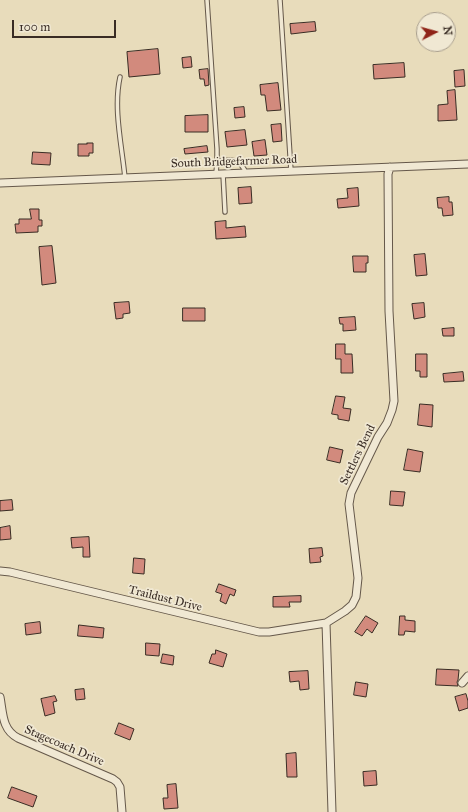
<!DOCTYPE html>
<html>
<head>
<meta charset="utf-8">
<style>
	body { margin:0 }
	#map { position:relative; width:468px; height:812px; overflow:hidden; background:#e8dcbb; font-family:"IM FELL Great Primer",serif }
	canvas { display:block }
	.north { position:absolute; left:416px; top:12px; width:40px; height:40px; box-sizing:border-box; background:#f0e8d3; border:1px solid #a79d8d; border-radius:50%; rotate:84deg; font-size:11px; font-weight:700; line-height:16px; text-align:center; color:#392c24 }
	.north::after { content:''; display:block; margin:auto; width:14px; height:18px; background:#8f2418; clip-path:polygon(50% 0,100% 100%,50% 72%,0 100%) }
	.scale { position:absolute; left:12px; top:20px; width:104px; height:18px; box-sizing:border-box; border:2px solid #392c24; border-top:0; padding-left:5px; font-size:12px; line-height:14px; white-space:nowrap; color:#392c24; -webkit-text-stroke:3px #f0e8d3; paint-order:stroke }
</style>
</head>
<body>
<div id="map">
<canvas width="468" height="812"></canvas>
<div class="north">N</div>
<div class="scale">100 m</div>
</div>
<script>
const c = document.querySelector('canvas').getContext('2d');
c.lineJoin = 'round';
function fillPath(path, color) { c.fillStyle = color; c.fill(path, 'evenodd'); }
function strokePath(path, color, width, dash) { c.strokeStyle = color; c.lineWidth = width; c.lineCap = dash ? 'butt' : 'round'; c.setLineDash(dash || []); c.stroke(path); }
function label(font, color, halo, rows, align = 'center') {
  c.font = font + ' "IM FELL Great Primer",serif'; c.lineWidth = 3.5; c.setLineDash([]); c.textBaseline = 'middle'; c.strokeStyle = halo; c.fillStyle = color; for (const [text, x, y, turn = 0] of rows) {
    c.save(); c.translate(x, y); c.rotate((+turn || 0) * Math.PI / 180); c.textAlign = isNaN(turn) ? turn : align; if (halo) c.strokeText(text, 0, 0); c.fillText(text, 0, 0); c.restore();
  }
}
const building = new Path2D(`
	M315,22L316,31L291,34L290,24Z
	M158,49L160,74L129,77L127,52Z
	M191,57L192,67L183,68L182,58Z
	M404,63L405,77L374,79L373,65Z
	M208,69L209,85L205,86L204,79H200L199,70Z
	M464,70L465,86L455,87L454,71Z
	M278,83L281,110L267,111L265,95H261L260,85Z
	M455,90L457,120L438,121V105L448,104L447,91Z
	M244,107L245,117L235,118L234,108Z
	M208,115V132H185V116Z
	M281,124L282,141L273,142L271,125Z
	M245,130L247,145L227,147L225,132Z
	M265,140L267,155L254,156L252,142Z
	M87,143H93V153H89V156H78V144H87Z
	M207,146L208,152L185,154L184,149Z
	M33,152L51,153L50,165L32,164Z
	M251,187L252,203L239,204L238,188Z
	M358,188L359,206L338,208L337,199L348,198L347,189Z
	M449,197V202H452L453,215L443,216L442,208H438L437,198Z
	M30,209H39V220H42V226H38V232L16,233L15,224H19V219H31Z
	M226,221V228L245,226L246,237L216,239L215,222Z
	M52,246L56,283L42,285L39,247Z
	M425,254L427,275L416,276L414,255Z
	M353,256H368V263H366V272H354Z
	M129,302L130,313L123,314V318L116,319L114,303Z
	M424,303L425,317L414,319L412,304Z
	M183,308H205V321H183Z
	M355,317L356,330L343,331V324H340L339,318Z
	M454,328V336H443L442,329Z
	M336,344H345V354H352L353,373H341V359H336Z
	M416,354H427V377H420V371H416Z
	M463,372L464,381L444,382L443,374Z
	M336,396L345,397L343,408L351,409L349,421L338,419V415L332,414Z
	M420,404L433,405L432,427L418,425Z
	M330,447L343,450L340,463L327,460Z
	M408,449L423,452L420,472L404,470Z
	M391,491L405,492L403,506L390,505Z
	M12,500L13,510L0,511V501Z
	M10,526L11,539L0,540V528Z
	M89,537L90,557H83V547L72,548L71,538Z
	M322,548L323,556L320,557L321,562L310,563L309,549Z
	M134,558L145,559L144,574L133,573Z
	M219,584L236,590L234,596L230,594L226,604L220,601L222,594L216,592Z
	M301,596V602H289L290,607H273V597Z
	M366,616L378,623L372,633L367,629L362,636L355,632Z
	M400,616H405V620L415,621V632L405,631L404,635H399Z
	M40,622L41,633L26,635L25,624Z
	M79,625L104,628L103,638L78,636Z
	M146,643L160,644L159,656L146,655Z
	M216,650L227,654L223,667L209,663L212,654H215Z
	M163,654L174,656L173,665L161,663Z
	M437,669L459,670L458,680L457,682L458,686L436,685Z
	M308,671L309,689L300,690L299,681L290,682L289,672Z
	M356,682L368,684L366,697L354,695Z
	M84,689L85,699L76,700L75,690Z
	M466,694L468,701V708L459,711L455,697Z
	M55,696L57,701L53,702L55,713L45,716L41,699Z
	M119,723L134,729L130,740L115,734Z
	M296,753L297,777H287L286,754Z
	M376,771L377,785L364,786L363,772Z
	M176,784L178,808L164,809L163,798H168L167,785Z
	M12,787L37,796L33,807L8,798Z`);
const service = new Path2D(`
	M207,0L217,149V161L216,174
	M280,0L291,171
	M120,77C113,109 122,146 125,178
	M217,161C232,160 239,157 246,173
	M223,174L225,212`);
const minor = new Path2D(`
	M0,183L468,164
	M0,571L10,572L259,632H269L326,623
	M462,683L468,676
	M0,697C3,713 2,730 18,738L113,779L117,782L120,787L122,812
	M332,812L326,623L345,611L352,605L356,597L358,578L349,504L351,493L378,437L387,423L392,410L394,401L389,311L388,174L390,167`);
const streetNames = [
	["South Bridgefarmer Road",234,162,-2],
	["Settlers Bend",358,455,-64],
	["Traildust Drive",165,599,14],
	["Stagecoach Drive",64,746,23]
];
fillPath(building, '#d28a7d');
strokePath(building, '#392c24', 1);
strokePath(service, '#65584a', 5.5);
strokePath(minor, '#65584a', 9);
strokePath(service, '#f0e8d3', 3.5);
strokePath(minor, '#f0e8d3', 7);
label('12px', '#392c24', '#f0e8d3', streetNames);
</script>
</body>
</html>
